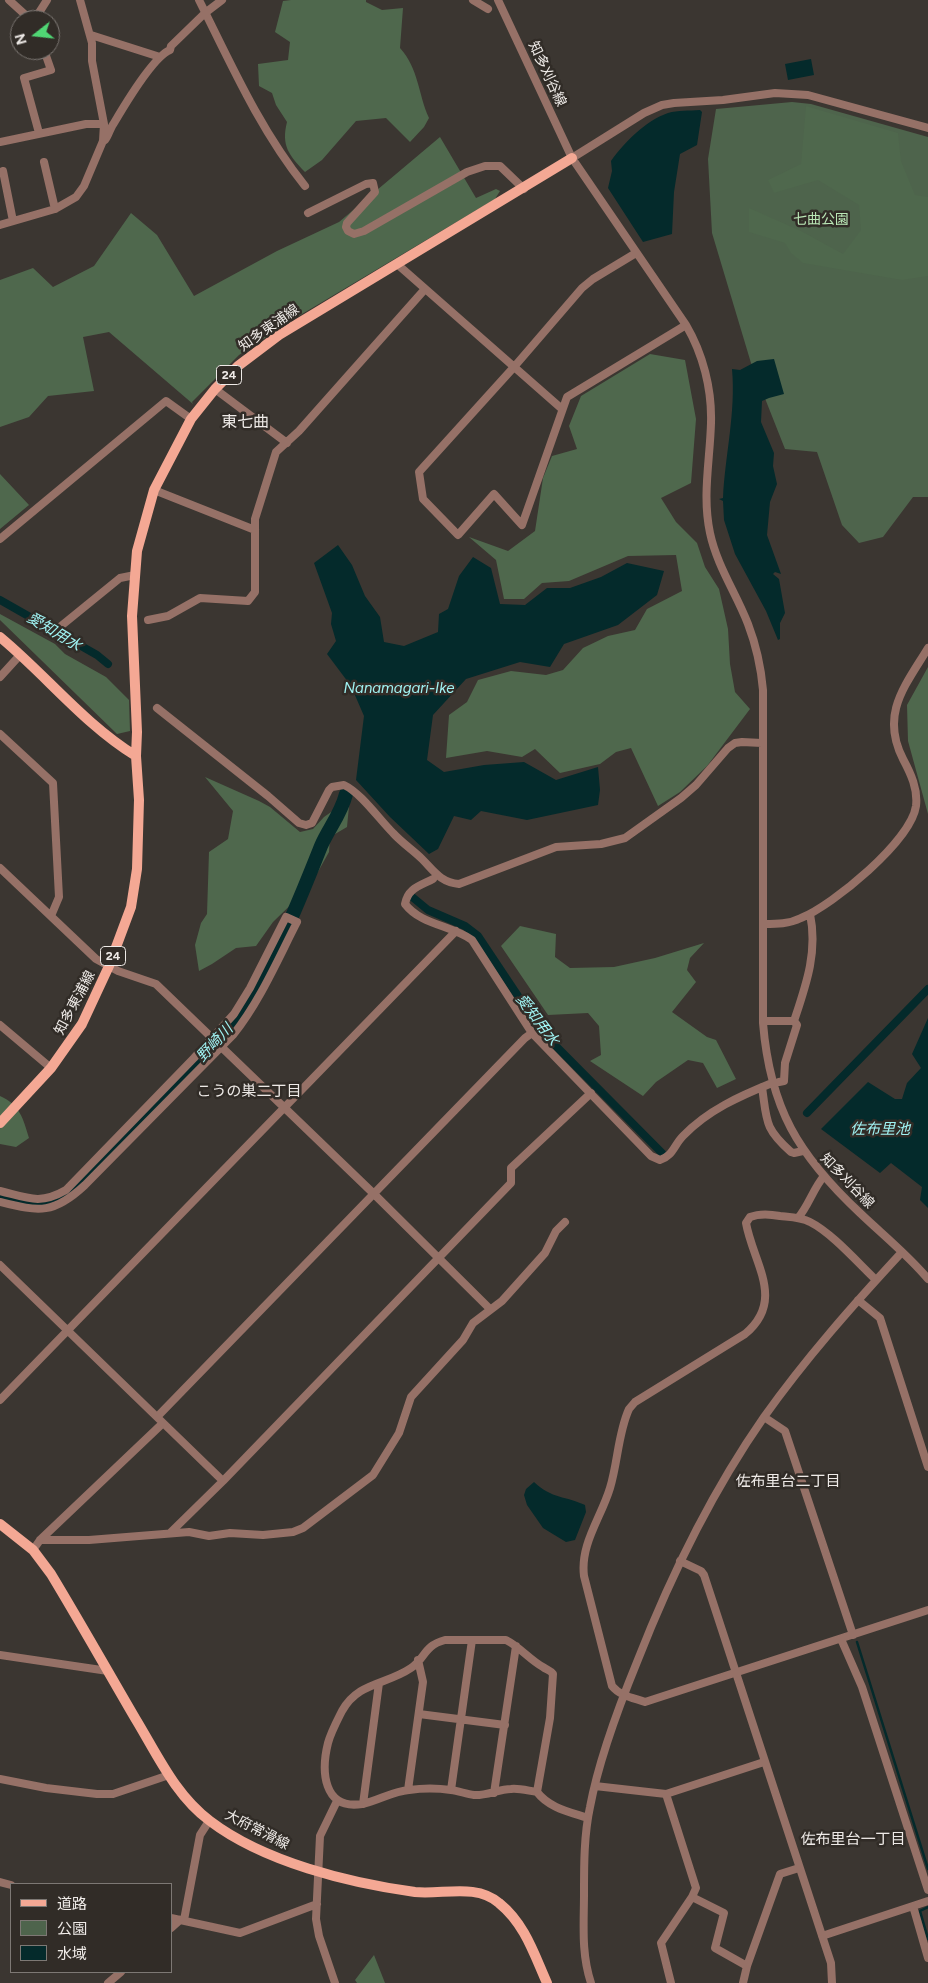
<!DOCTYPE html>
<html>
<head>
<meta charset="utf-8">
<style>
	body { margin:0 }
	#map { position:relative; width:928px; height:1983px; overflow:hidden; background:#3b3631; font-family:Figtree,"Noto Sans JP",sans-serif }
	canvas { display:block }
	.legend { position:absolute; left:10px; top:1883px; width:162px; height:90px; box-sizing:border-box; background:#312c27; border:1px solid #7d7874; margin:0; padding:6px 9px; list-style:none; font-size:15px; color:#eeeae7 }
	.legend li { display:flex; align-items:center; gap:10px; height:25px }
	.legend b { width:25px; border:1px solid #7d7874 }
	.north { position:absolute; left:10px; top:10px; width:50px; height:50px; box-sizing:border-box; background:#312c27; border:1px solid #7d7874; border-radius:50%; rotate:254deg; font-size:14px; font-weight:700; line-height:20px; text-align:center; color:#eeeae7 }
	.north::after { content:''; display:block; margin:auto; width:18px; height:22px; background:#50d674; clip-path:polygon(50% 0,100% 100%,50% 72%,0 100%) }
</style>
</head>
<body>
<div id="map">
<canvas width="928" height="1983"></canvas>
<ul class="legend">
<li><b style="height:6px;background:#f4a894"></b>道路</li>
<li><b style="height:14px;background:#4e644c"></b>公園</li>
<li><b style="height:14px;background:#042a2b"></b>水域</li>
</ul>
<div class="north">N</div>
</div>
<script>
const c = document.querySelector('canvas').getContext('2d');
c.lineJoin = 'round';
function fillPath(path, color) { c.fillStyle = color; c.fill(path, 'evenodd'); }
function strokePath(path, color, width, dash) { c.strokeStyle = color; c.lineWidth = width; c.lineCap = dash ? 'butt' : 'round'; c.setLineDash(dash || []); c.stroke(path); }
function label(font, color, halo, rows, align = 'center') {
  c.font = font + ' Figtree,"Noto Sans JP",sans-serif'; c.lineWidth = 5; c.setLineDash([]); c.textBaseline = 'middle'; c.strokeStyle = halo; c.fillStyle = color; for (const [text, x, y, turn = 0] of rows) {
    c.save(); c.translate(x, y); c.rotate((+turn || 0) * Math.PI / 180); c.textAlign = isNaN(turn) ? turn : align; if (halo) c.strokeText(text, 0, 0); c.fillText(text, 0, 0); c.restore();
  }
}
const green = new Path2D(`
	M792,102L811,104L928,137V497H913L883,537L859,543L842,525L817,452L785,449L751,363L712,233L708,159L716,109Z`);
const forest = new Path2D(`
	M291,0H366V2L382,10L403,8L400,48C419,69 418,94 429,118L424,127L410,142L386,118L356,121L322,160L305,172C289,155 281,146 287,122L276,105L272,93L259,86L258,64L288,60L290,42L275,32L283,1Z
	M806,106L898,133L901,161L915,195L928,197V276L902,280L803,263L791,253L785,243L749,232V208L801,231L843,254L861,230L859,205L818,180L774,193L768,180L801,164Z
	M440,137L476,198L496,189L500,191L495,199L292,320L239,355L192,402L193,404L109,332L83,337L94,391L48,396L29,417L0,427V280L33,268L53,287L94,266L131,213L157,235L194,296L277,251L339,222Z
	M650,354L685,360L696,419L691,483L661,498L676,522L697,543L705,567L719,589L728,629L730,664L735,692L750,709L707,766L680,792L658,806L631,748L616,752L600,764L560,773L535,749L522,757L487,751L446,758L449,715L467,702L478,680L511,671L546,675L563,670L583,648L608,636L635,630L647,609L682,591L676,555L628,556L569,581L542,583L524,599H504L496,560L469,537L508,551L535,531L543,478L552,456L577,449L569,426L581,396Z
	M0,474L29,505L0,529Z
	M0,614L55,644L65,654L106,677L129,700L130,731L117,734L0,620Z
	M928,667V814L908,741L907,705Z
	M205,777L259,801L270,807L300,832L313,829L324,817L334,810L349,806L347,827L330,837L329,852L310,886L273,922L256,946L236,948L212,964L199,971L195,945L201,923L207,914L209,852L228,839L233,811Z
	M520,926L556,934L555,957L570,968L614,967L655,958L704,943L690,958L687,970L696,982L672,1012L707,1037L716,1040L736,1079L717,1088L703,1063L688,1060L656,1082L643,1096L590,1061L601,1055L599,1026L588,1013L548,1015L501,946Z
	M0,1096C20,1105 23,1118 29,1138L16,1147L0,1144Z
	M374,1955L385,1983H357L355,1980Z`);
const water = new Path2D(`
	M811,59L814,75L788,80L785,64Z
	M700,110L702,112L697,145L680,154L674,192L672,234L643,242L608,188L612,171L611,161C624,143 645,121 668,113C678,110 689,111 700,110Z
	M774,359L784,394L769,398L762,401L761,422L774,453L773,466L777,484L770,502L767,535L781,574L775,572L773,574L779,579L785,613L780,623V639L778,640L766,611L735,554L724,520L723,501L719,499L723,498C725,455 736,413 732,369L740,370L757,361Z
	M338,545L352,565L365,596L380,617L384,642L404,646L438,632L439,614L448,609L459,576L473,557L491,568L500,604L525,605L547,588H570L601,577L627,563L664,571L657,595L618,625L564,644L550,667L520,662L466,679L433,715L427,760L444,772L484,765L524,762L556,780L598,767L600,790L598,805L527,820L481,811L471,820L454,816L438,849L429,854L390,817L356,780L364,716L351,686L327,654L336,641L331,624L332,613L314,563Z
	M928,1018V1208L920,1200L922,1187L891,1163L880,1173L821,1129L868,1082L895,1099H902L907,1083L921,1068L912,1054Z
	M534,1482C552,1499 566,1496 585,1505L586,1512L575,1540L566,1542L543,1528L527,1505L524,1495L526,1489Z`);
const stream = new Path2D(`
	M857,1642L928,1869
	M928,1907L920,1911L928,1939`);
const canal = new Path2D(`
	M0,600L97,655L108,664
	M411,896L428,910L465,926L478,936L542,1032L662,1153
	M807,1113L928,989`);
const river = new Path2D(`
	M0,1196C22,1202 42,1209 63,1198L230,1029C270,974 296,909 321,846C329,828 341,814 346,794`);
const minor = new Path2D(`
	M9,0L31,20
	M199,0C231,64 260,130 305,186
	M473,0L488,9
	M498,0L572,158L686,325C703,354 712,389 711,423C710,460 702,496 710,533C717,566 736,593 748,624C756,645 761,667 763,690V1023C770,1108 798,1155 860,1213C883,1235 908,1255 928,1279
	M31,20L35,19L47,0
	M91,35L160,57
	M39,133L24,78L51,70L44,50
	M105,140C109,135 110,128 114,123C124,106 153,57 170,50L171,46L205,13L222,0
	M0,142L86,124H104
	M572,158L644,113L662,105L674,103L723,100L775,93L808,95L928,128
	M44,162L55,209
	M3,171L13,221
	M308,213L366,184L373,183L375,192L347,223L346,227L348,231L354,234L364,231L467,172L485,166H500L524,189
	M0,225L55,209L76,197L84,186L103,141L104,124L92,61V43L80,0
	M636,253L593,279L582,288L514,367L419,472L423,499L458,535L494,494L522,525L567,397L686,325
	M397,264L562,409
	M215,389L287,443
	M154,490L255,530
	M0,539L166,401L191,419
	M148,620L168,616L200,598L248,601L255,592V519L276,452L299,431L425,289
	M61,626L120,578L135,575
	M0,677L20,655
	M157,708L268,796L299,823L306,825L312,823L329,790L332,787L344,785C361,793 379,819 393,833C402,843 413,850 422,859C434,871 440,882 459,884L556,847L601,844L625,838L681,798L696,785L728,748L735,743L742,742L762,743
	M0,734L53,783L59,897L51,916
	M0,868L96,959L118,971L156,984L374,1194L490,1309
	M433,879C420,886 408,888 405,904C421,925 451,925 472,940L532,1033L651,1156L660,1160C673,1156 674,1145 683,1136C708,1110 740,1096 772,1083
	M764,924C777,924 789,924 801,918C833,905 911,841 916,806C918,789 911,774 903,759C880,714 905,686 928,648
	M763,1021H794
	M0,1025L51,1068
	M779,1082L784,1081L785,1063L797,1025L794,1021C806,985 818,952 810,914
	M762,1087C767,1121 764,1128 791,1152L794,1153L803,1151
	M0,1191C28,1198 40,1205 66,1190L194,1058L234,1014L250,988L286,917L297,922C277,961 260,1001 233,1035L85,1185C54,1214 40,1212 0,1202
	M798,1218C809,1205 813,1189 824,1176
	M0,1265L223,1481
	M876,1280C858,1263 832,1233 810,1222C801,1217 790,1217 780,1216C770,1214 760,1213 750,1217L746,1223C753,1263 786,1300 745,1334L635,1402L629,1409C618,1433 618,1462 610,1488C601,1518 580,1544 584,1576L612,1686C620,1696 634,1698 645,1702L928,1610
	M858,1300L880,1318L928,1467
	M0,1400L456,931
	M157,1417L525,1038L532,1033
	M764,1417L785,1431L853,1635
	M170,1533L223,1481L511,1183V1168L591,1093
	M40,1540H89L189,1532L209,1536L230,1533L263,1535L293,1532L303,1528L373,1475L399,1433L411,1397L463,1340L473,1323L502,1301L545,1253L556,1231L565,1222
	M33,1550L40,1540L163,1423
	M680,1561L701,1571L704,1575L831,1963L832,1983
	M841,1639L862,1687L928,1890
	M0,1655L108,1671
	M419,1714L505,1725
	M0,1779L46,1788L97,1794H113L169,1775
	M595,1786L666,1794L696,1888L692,1897L661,1943L671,1983
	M408,1790L423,1682L418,1660
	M451,1790L472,1640
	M537,1792C529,1791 519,1788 511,1789C499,1789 486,1796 474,1795C466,1794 459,1791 451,1790C437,1788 423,1788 409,1790C393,1791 378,1801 362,1804C323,1810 321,1771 328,1743C331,1732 337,1721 342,1711C358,1682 386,1685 411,1668C426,1658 423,1646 445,1640H506C520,1647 530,1660 543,1667C547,1670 550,1670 553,1674L550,1718L537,1792C549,1808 570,1812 588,1818
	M494,1793L516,1646
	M666,1794L764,1762
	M363,1804L379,1683
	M0,1882L11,1885
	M692,1897L724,1913L715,1948L747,1966L743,1983
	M913,1906L928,1958
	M171,1918L240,1933L317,1904
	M184,1920L200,1835L209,1821
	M171,1928L180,1920
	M822,1936L928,1901
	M747,1966L780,1874L799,1868
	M108,1983L121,1972
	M335,1983L319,1936L316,1919L320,1836L337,1801
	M591,1983C581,1953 584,1924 584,1893C584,1864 584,1835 590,1807C599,1759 619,1706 637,1662C671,1575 711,1493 764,1417C806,1358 853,1305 902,1252`);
const major = new Path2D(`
	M0,637C46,675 84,724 136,756
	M0,1123L51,1068L82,1024L109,966L131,907L137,869L139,800L136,756L137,732L132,616L137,551L154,490L191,419L215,389L238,366L279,335L572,158
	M0,1524L33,1550L51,1574C80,1622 107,1670 135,1718C157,1754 175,1795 210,1821C264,1862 349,1883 415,1892C442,1895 476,1883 499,1903C525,1924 534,1954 547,1983`);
const shields = [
	[229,375,25],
	[113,956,25]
];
const shieldNames = [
	["24",229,375],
	["24",113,956]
];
const streetNames = [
	["知多刈谷線",547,74,65],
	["知多東浦線",269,328,-35],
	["知多東浦線",75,1003,-62],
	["知多刈谷線",847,1181,46],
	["大府常滑線",257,1830,27]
];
const parkNames = [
	["七曲公園",821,220]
];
const waterNames = [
	["愛知用水",54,632,31],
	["Nanamagari-Ike",399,689],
	["愛知用水",537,1020,53],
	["野崎川",215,1043,-47],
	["佐布里池",880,1130]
];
const neighbourhoodNames = [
	["こうの巣二丁目",249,1092],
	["佐布里台二丁目",788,1482],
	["佐布里台一丁目",853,1840]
];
const quarterNames = [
	["東七曲",245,422]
];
fillPath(green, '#4e644c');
fillPath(forest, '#4f684d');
fillPath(water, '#042a2b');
strokePath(stream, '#042a2b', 2.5);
strokePath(canal, '#042a2b', 8);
strokePath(river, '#042a2b', 14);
strokePath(minor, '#967167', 8);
strokePath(major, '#f4a894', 10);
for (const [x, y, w] of shields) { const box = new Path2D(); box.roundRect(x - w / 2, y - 9.5, w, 19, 4); c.fillStyle = '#312c27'; c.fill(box); strokePath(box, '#eeeae7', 1); }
label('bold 12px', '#eeeae7', null, shieldNames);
label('14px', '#eeeae7', '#312c27', streetNames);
label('14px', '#bae7b6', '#312c27', parkNames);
label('italic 15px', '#a0f3f3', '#312c27', waterNames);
label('15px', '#eeeae7', '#312c27', neighbourhoodNames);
label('16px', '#eeeae7', '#312c27', quarterNames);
</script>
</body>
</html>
